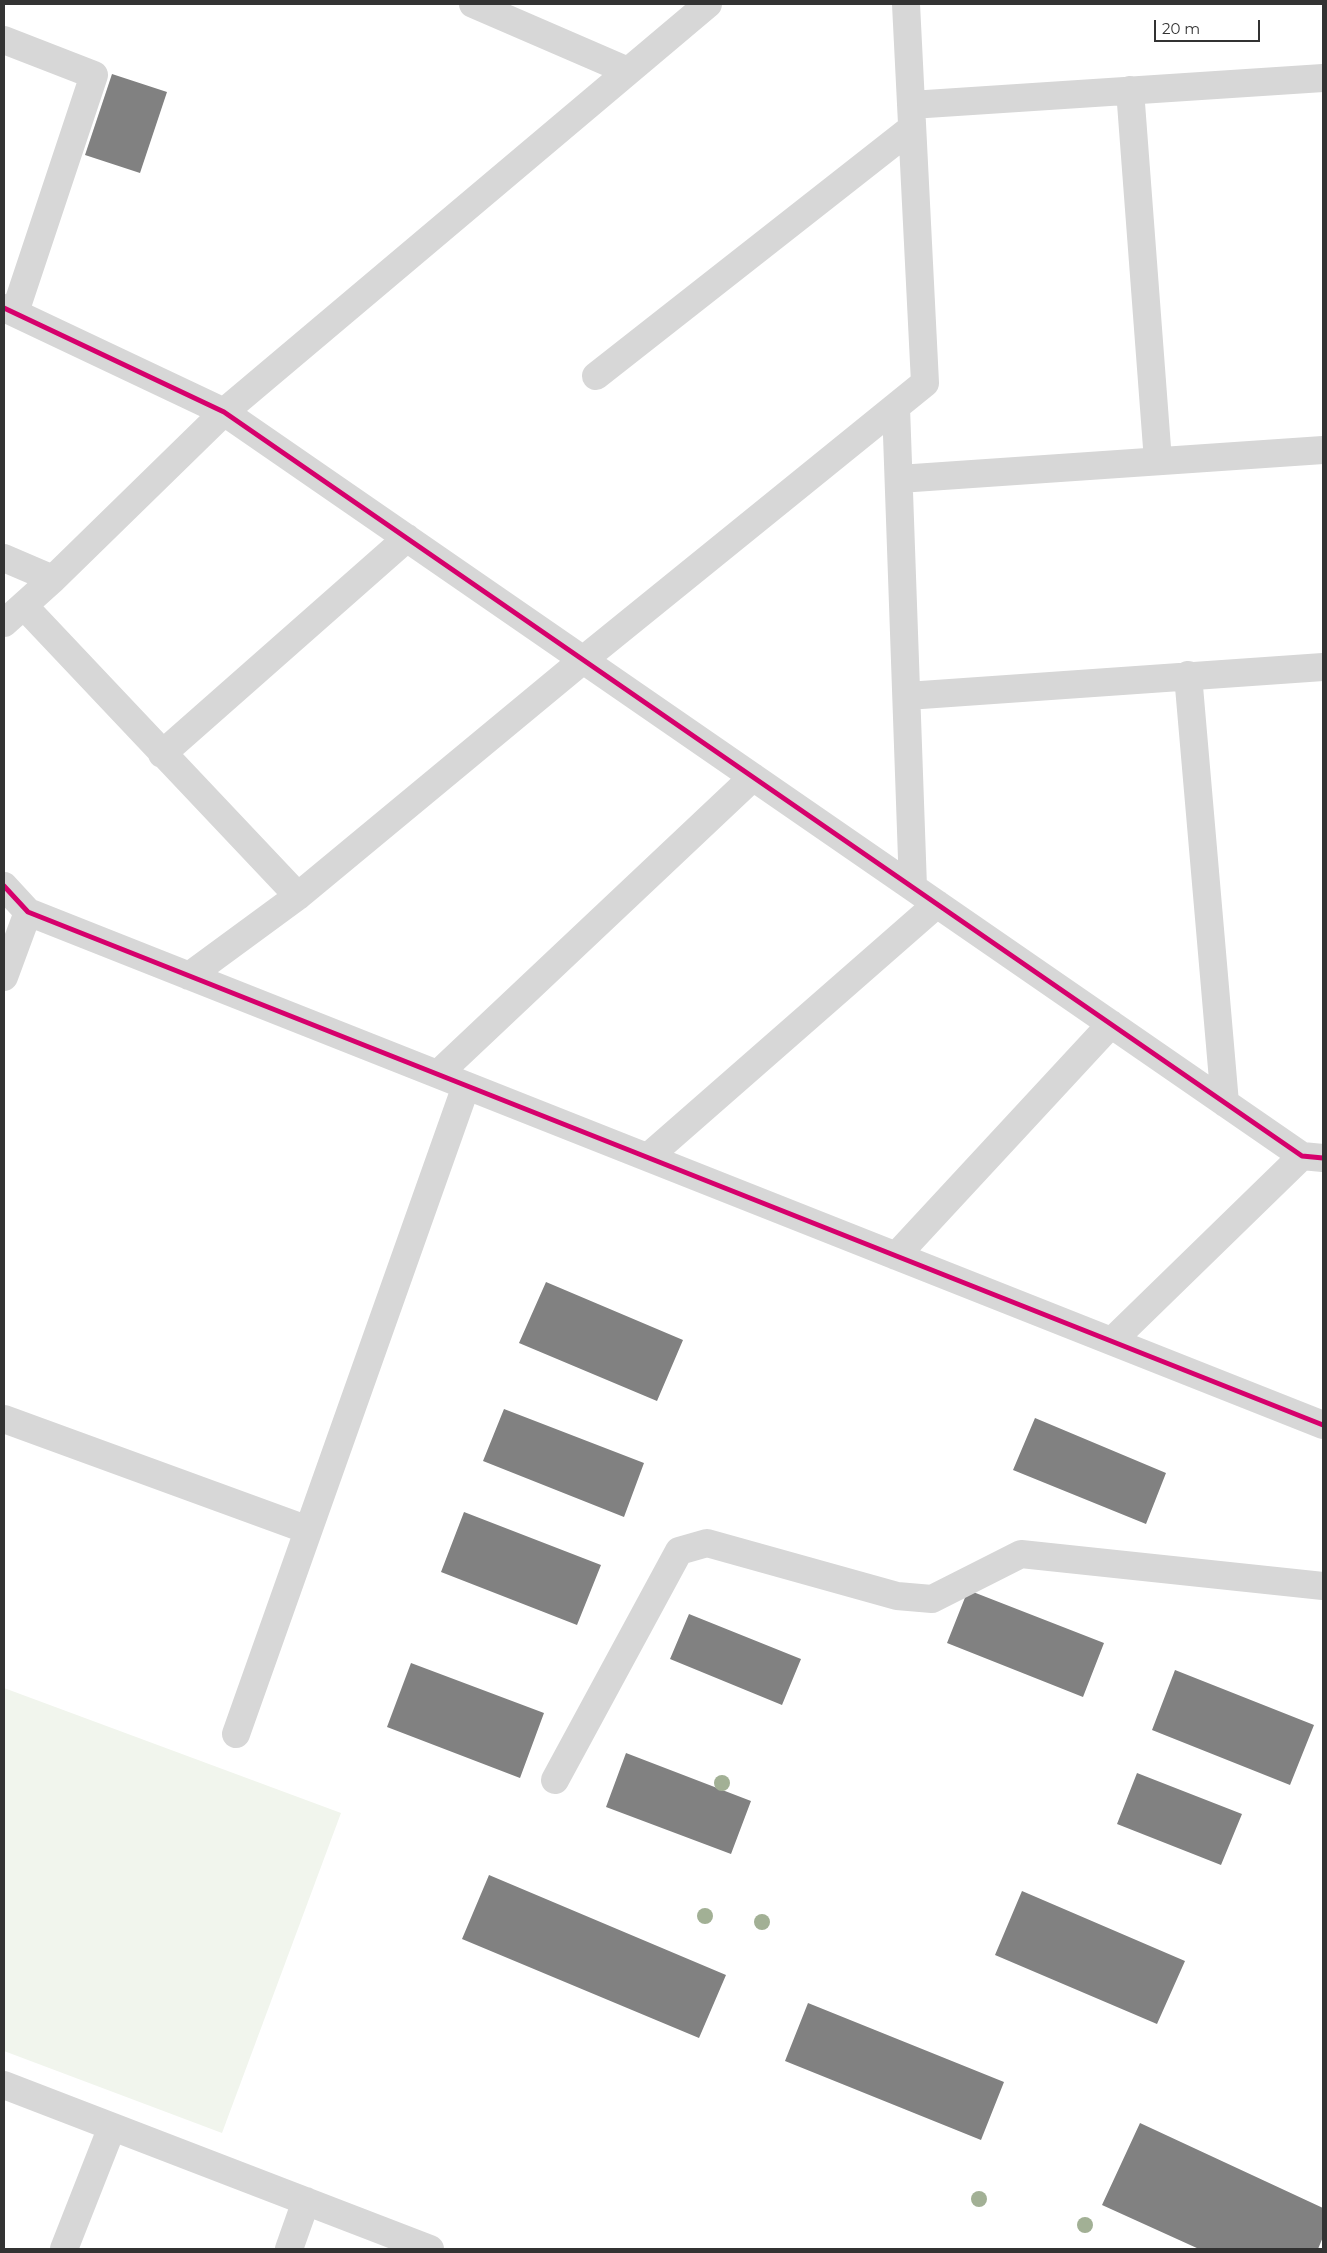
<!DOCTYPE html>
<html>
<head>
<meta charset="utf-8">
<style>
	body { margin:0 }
	#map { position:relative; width:1327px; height:2253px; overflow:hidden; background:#fff; font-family:Montserrat,sans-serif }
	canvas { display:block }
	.frame { position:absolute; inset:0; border:5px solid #333; pointer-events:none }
	.scale { position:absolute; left:1154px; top:20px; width:106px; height:22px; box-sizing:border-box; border:2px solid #333; border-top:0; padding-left:6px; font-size:15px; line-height:18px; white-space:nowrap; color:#333; -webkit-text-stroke:4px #fff; paint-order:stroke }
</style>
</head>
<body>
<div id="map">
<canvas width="1327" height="2253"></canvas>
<div class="frame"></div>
<div class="scale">20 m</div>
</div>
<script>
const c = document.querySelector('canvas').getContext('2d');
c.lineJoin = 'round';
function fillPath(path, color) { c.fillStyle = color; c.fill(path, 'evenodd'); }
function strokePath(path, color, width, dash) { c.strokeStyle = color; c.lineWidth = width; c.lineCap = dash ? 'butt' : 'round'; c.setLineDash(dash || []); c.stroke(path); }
const green = new Path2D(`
	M4,1688L341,1813L222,2133L4,2051Z`);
const building = new Path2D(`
	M112,74L167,92L140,173L85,155Z
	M546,1282L683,1340L657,1401L519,1343Z
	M504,1409L644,1463L624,1517L483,1461Z
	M1035,1418L1166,1473L1146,1524L1013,1470Z
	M464,1512L601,1565L577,1625L441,1572Z
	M968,1590L1104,1643L1083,1697L947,1643Z
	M689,1614L801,1659L782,1705L670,1659Z
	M411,1663L544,1713L520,1778L387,1727Z
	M1175,1670L1314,1725L1290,1785L1152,1730Z
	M626,1753L751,1801L731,1854L606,1807Z
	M1137,1773L1242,1814L1221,1865L1117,1824Z
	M489,1875L726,1975L699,2038L462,1939Z
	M1022,1891L1185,1961L1157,2024L995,1955Z
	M808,2003L1004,2082L981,2140L785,2061Z
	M1140,2123L1323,2208V2237L1318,2249H1199L1102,2205Z`);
const minor = new Path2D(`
	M473,4L628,71
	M4,40L94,75L15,312
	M1130,90L1158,461
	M911,105L1323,78
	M4,308L224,412L1302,1156L1323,1158
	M596,376L912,128
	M896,407L913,887
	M899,479L1323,450
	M4,558L53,579
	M24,606L298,896
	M4,623L53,579L224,412L708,4
	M1188,675L1225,1103
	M907,696L1323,667
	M162,754L407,538
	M4,886L28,912L1323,1425
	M189,976L298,896L583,660L925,383L906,4
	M4,977L28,912
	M438,1074L753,777
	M648,1157L937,904
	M896,1256L1111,1024
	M1112,1341L1302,1156
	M4,1419L308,1530
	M236,1734L466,1086
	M555,1780L679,1551L707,1543L897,1596L932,1599L1021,1554L1323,1586
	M4,2085L430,2249
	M64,2249L112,2127
	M289,2249L306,2201`);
const cycleway = new Path2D(`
	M4,308L224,412L1302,1156L1323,1158
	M4,886L28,912L1323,1425`);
const trees = [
	[722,1783],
	[705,1916],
	[762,1922],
	[979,2199],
	[1085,2225]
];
fillPath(green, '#f1f5ed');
fillPath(building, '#818181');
strokePath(minor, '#d7d7d7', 28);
strokePath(cycleway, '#d6006c', 5);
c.fillStyle = '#a2b095';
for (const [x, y] of trees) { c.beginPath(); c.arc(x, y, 8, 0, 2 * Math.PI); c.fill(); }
</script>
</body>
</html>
